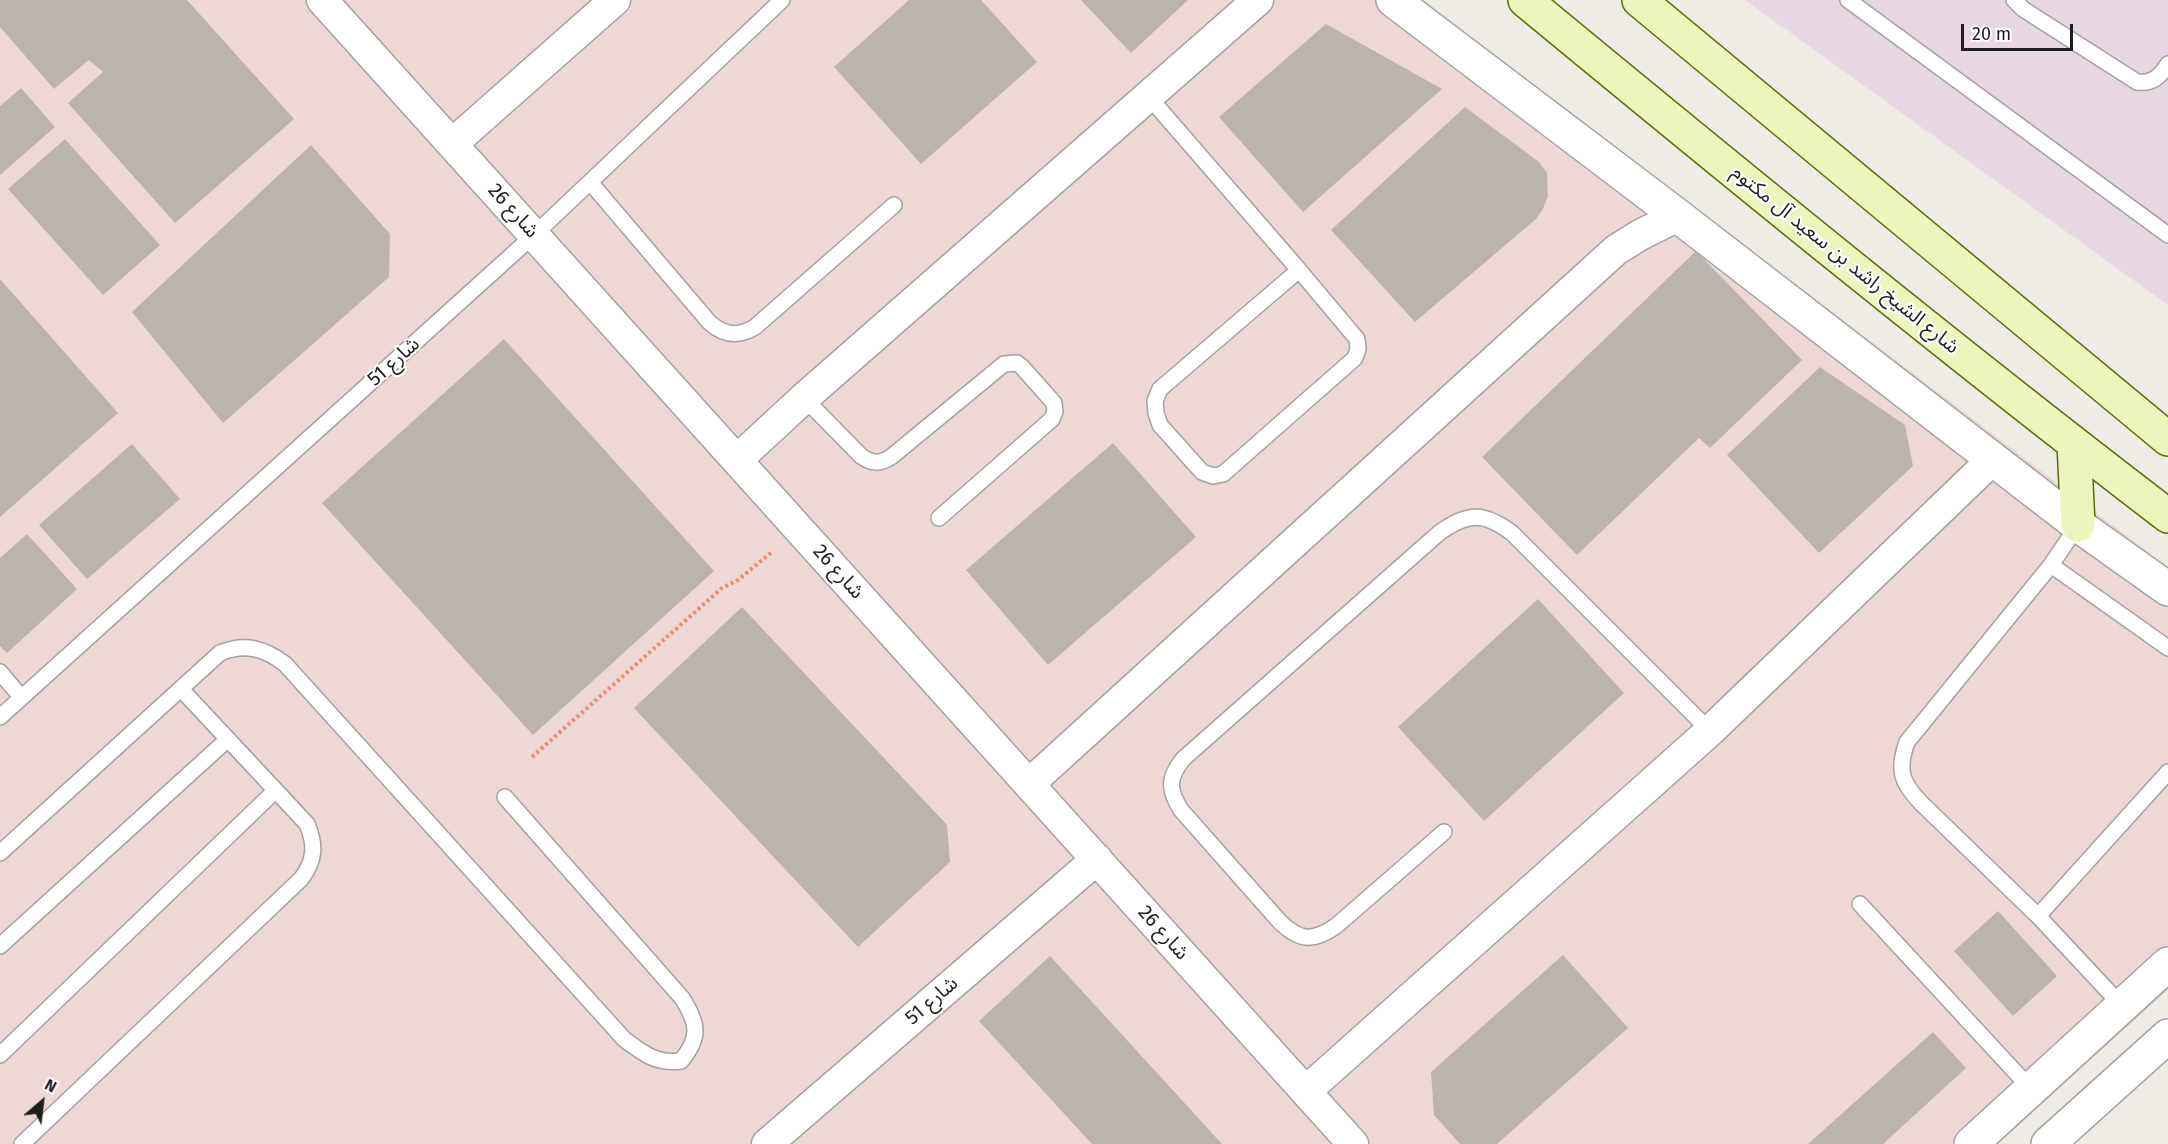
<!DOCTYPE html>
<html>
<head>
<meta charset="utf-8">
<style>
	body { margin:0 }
	#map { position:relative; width:2168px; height:1144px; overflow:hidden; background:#eeece5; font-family:"Fira Sans",sans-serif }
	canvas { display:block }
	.north { position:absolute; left:12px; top:1072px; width:60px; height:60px; -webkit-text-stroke:4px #fff; paint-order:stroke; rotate:28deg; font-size:16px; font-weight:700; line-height:24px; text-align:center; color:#1e1e1e }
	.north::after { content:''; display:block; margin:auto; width:21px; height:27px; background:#1e1e1e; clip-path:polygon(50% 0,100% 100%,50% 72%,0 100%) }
	.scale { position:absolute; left:1961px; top:24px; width:112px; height:27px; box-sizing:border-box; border:3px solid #1e1e1e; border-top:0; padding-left:8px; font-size:18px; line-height:21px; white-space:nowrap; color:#1e1e1e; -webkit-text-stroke:4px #fff; paint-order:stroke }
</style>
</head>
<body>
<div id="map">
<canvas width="2168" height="1144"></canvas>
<div class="north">N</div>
<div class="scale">20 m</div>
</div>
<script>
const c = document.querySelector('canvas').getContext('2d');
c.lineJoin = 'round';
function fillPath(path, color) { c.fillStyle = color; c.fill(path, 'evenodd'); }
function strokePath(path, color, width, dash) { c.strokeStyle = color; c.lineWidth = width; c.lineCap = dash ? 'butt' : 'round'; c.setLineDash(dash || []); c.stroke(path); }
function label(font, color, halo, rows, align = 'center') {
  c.font = font + ' "Fira Sans","Noto Sans Arabic",sans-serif'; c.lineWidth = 4.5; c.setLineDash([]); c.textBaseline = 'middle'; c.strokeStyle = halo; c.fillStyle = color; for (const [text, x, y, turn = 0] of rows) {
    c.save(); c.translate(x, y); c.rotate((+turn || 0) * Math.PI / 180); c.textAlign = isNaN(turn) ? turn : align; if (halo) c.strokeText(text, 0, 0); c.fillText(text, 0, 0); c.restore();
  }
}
const commercial = new Path2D(`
	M0,0H1422L2168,567V990L1998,1144H0Z`);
const industrial = new Path2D(`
	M1745,0H2168V305Z`);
const building = new Path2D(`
	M0,0H187L294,119L175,223L68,103L103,72L89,60L54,89L0,27Z
	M909,0H981L1037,62L921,164L834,67Z
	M1081,0H1188L1131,53Z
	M1326,24L1442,89L1303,212L1219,117Z
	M21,88L55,127L0,175V106Z
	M1465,107L1539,162L1547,173L1548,196L1543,209L1536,219L1415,322L1331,230Z
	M65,139L160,245L103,295L8,189Z
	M311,145L390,234L389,277L223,423L132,312Z
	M1696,251L1802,360L1710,448L1699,438L1577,555L1482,457Z
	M0,279L118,413L0,517Z
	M504,339L714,571L533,735L322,503Z
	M1820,367L1905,425L1913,466L1819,553L1727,455Z
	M1113,443L1196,537L1048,665L966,570Z
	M132,444L180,499L87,579L39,525Z
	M27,534L77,589L7,653L0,646V558Z
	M1538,599L1624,693L1484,821L1398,727Z
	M742,607L947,825L950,862L858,947L634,708Z
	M1998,911L2057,976L2013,1016L1954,951Z
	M1563,955L1628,1028L1497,1144H1460L1434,1115L1431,1072Z
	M1050,956L1222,1144H1092L979,1021Z
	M1933,1032L1966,1068L1883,1144H1808Z`);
const path = new Path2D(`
	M532,757L722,588L738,580L773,551`);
const service = new Path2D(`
	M1848,0L2168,235
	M2014,0L2023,9L2137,82C2152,84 2160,77 2168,64
	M1149,97L1299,270
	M590,182L709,322C724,336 738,337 755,327L894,205
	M1299,270L1357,339L1358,349L1355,358L1223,474L1213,476L1202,472L1160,425L1156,413L1155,401L1160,389Z
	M804,398L861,456C872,464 880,464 891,457L1004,364L1017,363L1022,367L1054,403L1055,411L1052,419L939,518
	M2078,525L2051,565L1907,742C1897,770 1901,782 1921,803L2038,916L2122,1006
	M2051,565L2168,648
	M0,672L21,697
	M0,717L534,235L782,0
	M1444,832L1336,926C1313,942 1300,941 1280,922L1181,810C1168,789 1168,778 1183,759L1439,533C1468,512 1484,512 1512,533L1710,731
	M0,853L220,653C245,643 264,648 285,664L624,1039C643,1053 655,1064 681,1061C701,1037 698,1023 682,998L505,797
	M1860,904L2031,1089
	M2038,916L2168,772
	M0,946L228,739
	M0,1055L275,791
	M22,1144L301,879C315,861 316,845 307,824L181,689`);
const minor = new Path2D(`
	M322,0L1353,1144
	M452,144L615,0
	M737,460L804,398L1258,0
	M1029,784L1616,250L1640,235L1678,216
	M1306,1091L1710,731L1992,460
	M767,1144L1097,859`);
const tertiary = new Path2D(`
	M1393,0L1678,216L2078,525L2168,589
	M1971,1144L2168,964
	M2048,1144L2168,1036`);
const secondary = new Path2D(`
	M1525,0C1737,175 1950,349 2168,516
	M1639,0L2168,439
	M2074,444L2078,525`);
const streetNames = [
	["شارع 26",513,211,48],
	["شارع الشيخ راشد بن سعيد آل مكتوم",1845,260,39],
	["شارع 51",394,362,-42],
	["شارع 26",838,572,48],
	["شارع 26",1163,933,48],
	["شارع 51",932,1001,-41]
];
fillPath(commercial, '#eed8d5');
fillPath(industrial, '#e7d7e2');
fillPath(building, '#bbb4ae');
strokePath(service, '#a2a2a2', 18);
strokePath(minor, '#a2a2a2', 33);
strokePath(tertiary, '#a2a2a2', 36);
strokePath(secondary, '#5a6e0c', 36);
strokePath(path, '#f08c74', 4, [3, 3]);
strokePath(service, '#fff', 15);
strokePath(minor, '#fff', 30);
strokePath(tertiary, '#fff', 33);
strokePath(secondary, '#edf5bc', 33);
label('20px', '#1e1e1e', '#fff', streetNames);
</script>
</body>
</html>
